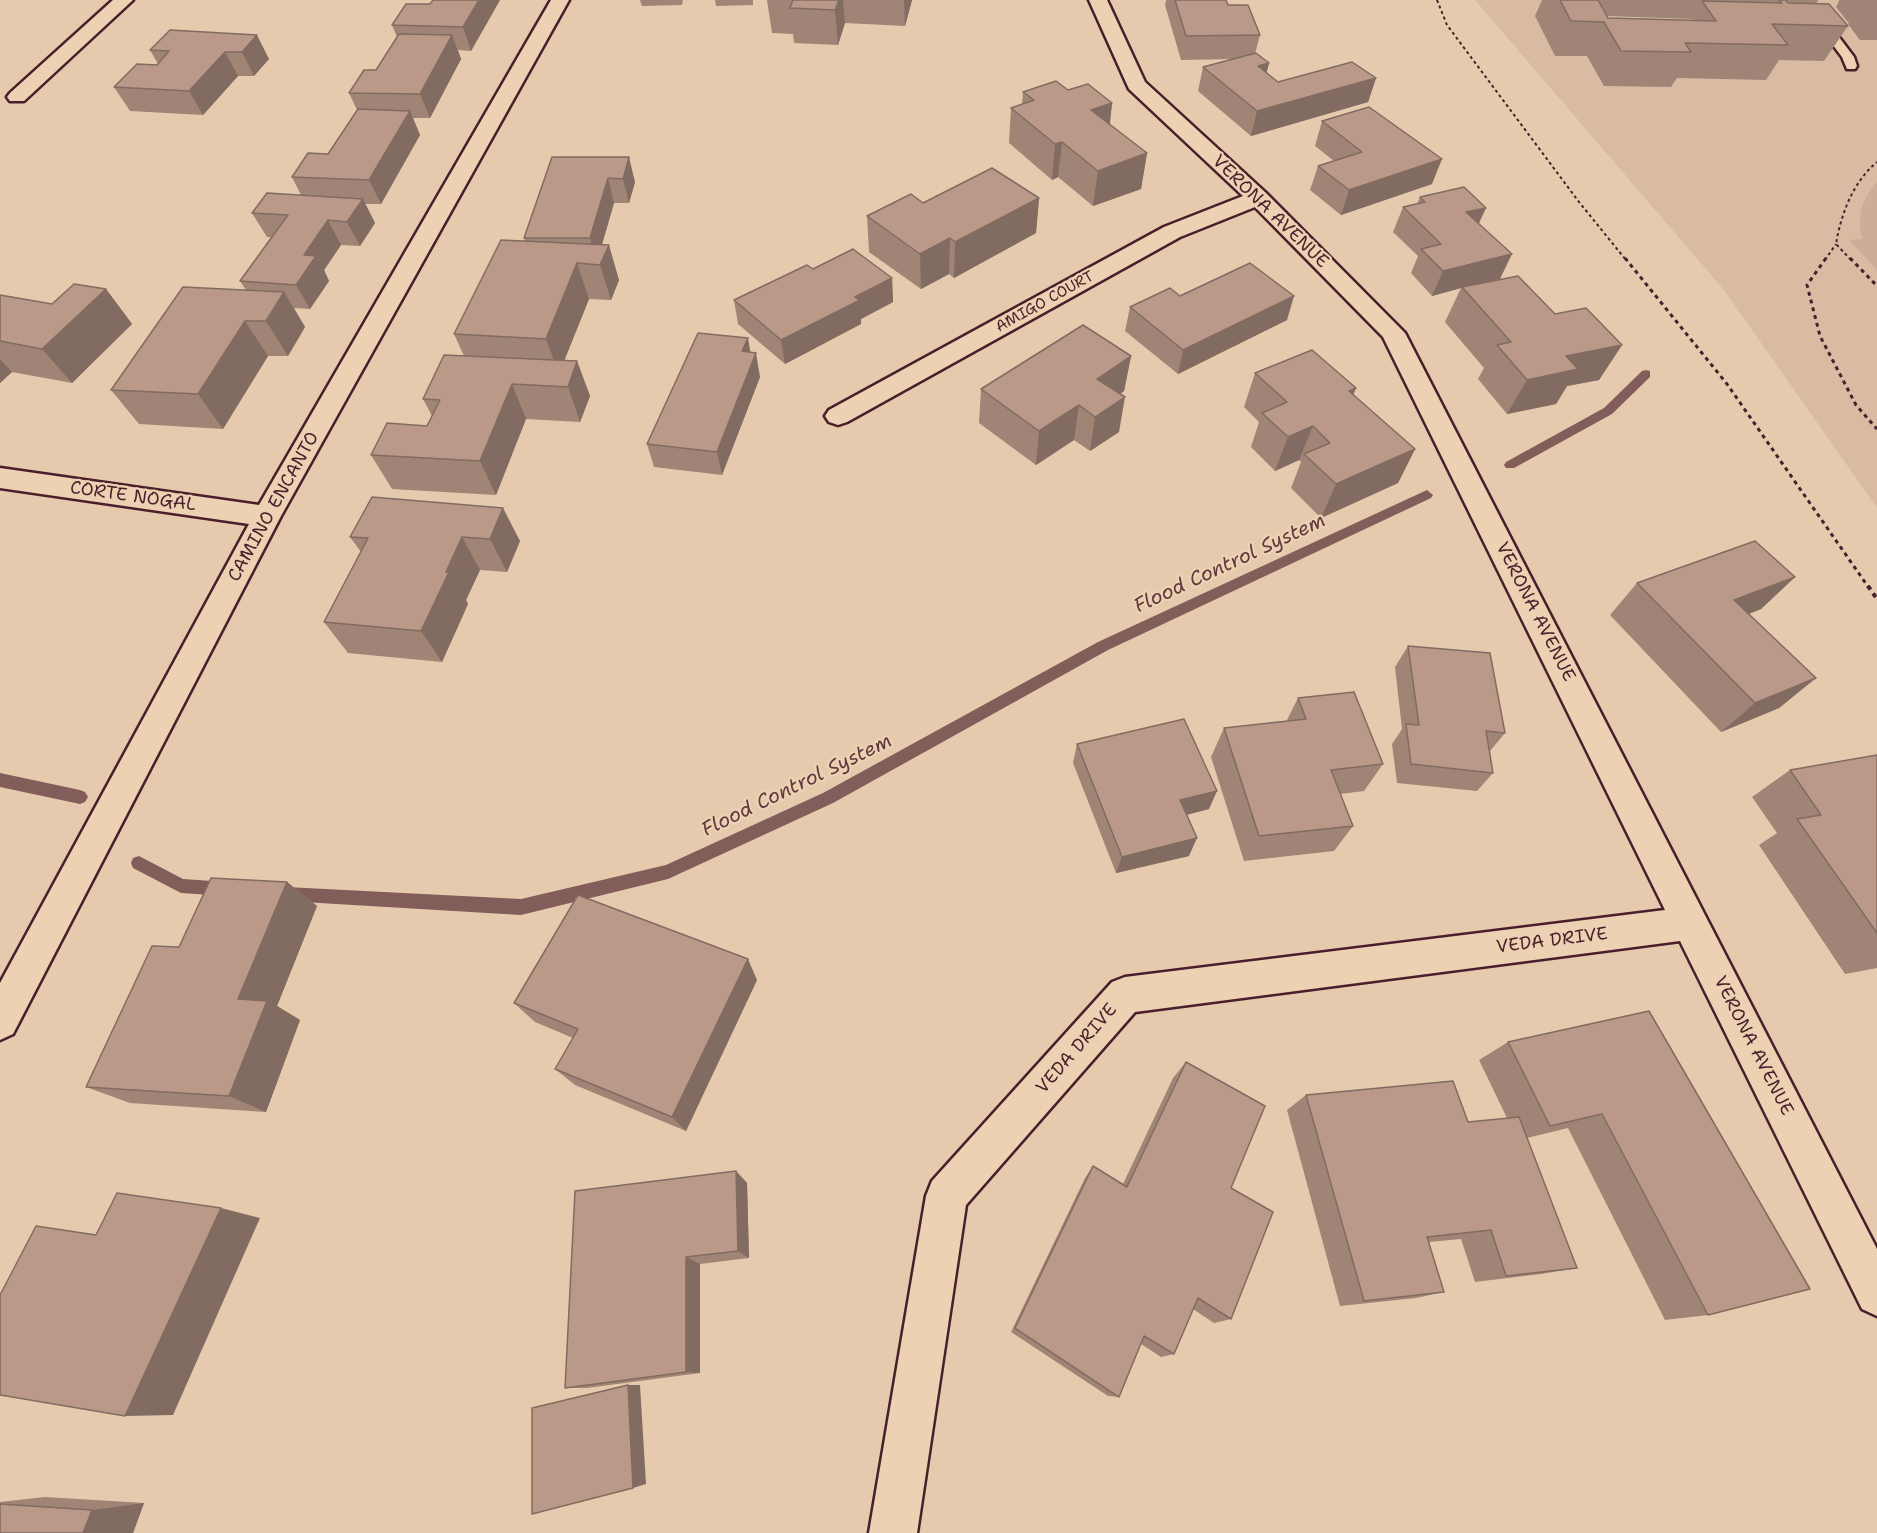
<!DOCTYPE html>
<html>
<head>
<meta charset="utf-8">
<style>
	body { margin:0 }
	canvas { display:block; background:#e6caae }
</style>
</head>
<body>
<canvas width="1877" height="1533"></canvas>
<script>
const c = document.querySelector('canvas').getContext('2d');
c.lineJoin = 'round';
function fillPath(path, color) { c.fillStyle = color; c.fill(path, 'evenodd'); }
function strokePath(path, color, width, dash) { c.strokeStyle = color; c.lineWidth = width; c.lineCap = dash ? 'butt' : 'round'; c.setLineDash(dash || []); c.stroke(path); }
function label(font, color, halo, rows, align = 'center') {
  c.font = font + ' "Shantell Sans",sans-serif'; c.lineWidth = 4.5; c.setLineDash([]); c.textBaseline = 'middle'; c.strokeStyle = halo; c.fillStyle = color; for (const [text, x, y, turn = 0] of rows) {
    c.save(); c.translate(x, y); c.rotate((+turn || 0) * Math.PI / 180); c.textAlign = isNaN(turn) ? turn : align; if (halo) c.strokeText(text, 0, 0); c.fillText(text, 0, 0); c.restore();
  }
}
const built = new Path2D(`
	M1475,0H1877V508L1724,290Z`);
const green = new Path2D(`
	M1877,182V270L1849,240L1862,239C1857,215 1861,200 1877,182Z`);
const stream = new Path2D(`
	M1646,370L1650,371V377L1612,414L1514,468H1506L1504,465L1506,462L1604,408L1642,371Z
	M1427,490L1433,495L1431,498L1108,650L833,803L668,879L521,915L286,901L280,899L278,894L280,889L286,887L521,899L666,865L823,793L1098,642Z
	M0,773L80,790L85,792L88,797L85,802L80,804L0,787Z
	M139,856L183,879L226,882L232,884L234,889L232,894L226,896L181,893L133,868L131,863L133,858Z`);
const pathFar2 = new Path2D(`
	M1437,0L1447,25L1579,202L1626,260
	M1825,260L1836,244
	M1851,260L1836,244C1841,214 1853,182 1877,162`);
const pathFar1 = new Path2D(`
	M1625,258L1727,384L1869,588
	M1826,258L1807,285L1820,336L1856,405L1877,429
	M1850,258L1877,286`);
const path = new Path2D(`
	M1868,586L1877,599`);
const lane = new Path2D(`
	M1799,0H1811L1854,57L1857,66L1855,69H1847L1842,57Z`);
const street = new Path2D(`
	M113,0H133L24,101H10L7,97L10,93Z
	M551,0H569L281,516L13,1034L0,1040V983L249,524L0,488V468L259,505Z
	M1089,0H1107L1145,82L1266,193L1405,333L1877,1249V1316L1862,1309L1680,941L1135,1012L966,1205L917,1533H869L926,1196L932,1181L1112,982L1125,977L1665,910L1383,337L1255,207L1180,237L847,422L838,425L829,422L825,416L829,410L1164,227L1243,196L1129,89Z`);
const wall = new Path2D(`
	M500,0L471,51L458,50L461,59L430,118H413L420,135L381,204H365L375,223L360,246L341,245L324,270L329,281L310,309L294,308L305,327L288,356H268L223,429L139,424L111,390L246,290L240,281L271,237H267L252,213L301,195L292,177L328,154L357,110L349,93L376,70L397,37L392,25L430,4Z
	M640,0H683L682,5L642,6Z
	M715,0H753V5L716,6Z
	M767,0H912L905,26L845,23L838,45L794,43L793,34L772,33Z
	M1166,0H1226L1228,5L1260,35L1255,54L1269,63L1266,73L1278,82L1376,78L1368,102L1251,136L1198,91L1203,67L1235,59L1181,60L1165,5Z
	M1542,0H1818L1816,4L1848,26L1824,61L1779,60L1766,80L1677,78L1671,87L1604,86L1587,56H1555L1535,16ZM1607,16L1693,19L1692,20L1608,18Z
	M1839,0H1877V40H1860L1848,24L1849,22H1848L1836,7L1839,1Z
	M170,30L269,59L254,76H238L203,115L130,111L114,87L157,65L158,64L150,50Z
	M1068,90L1112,103L1110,124L1147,153L1141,189L1093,206L1058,177L1052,180L1009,143L1011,108L1022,104L1023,92Z
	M1322,121L1432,184L1341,215L1310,190L1318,166L1334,161L1315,146Z
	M552,157L635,182L629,203H614L602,244L619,280L611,300L589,299L564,360L577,361L590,396L580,422L526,419L496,495L392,489L371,455L427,426L432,416L423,399L464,356L454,334L525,241L524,238Z
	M1420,197L1479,224L1500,279L1487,282L1622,345L1599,380L1567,386L1556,404L1507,414L1478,379L1484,368L1445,322L1461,288L1432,296L1411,273L1418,256L1393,232L1403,207L1417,204Z
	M1039,198L1036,233L954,278L949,274L921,289L869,252L867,216L923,203Z
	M813,269L892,278L893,302L861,319V324L785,364L738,324L734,300Z
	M106,289L132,324L72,383L12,372L0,383V295L52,304Z
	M1180,296L1287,320L1178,374L1125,331L1130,307Z
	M750,352L760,377L722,475L654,467L647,444Z
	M1131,356L1124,391L1120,394L1119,432L1090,451L1074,440L1036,465L979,423L981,389Z
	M1255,373L1356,388L1353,395L1415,449L1398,483L1321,518L1291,488L1301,462L1299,460L1275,471L1251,447L1259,422L1244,407Z
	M372,497L520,541L507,572L480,570L466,600L468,604L442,662L348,653L324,622L361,552L350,537Z
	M1795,577L1761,609L1749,614L1816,678L1779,708L1721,732L1610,615L1637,583Z
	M1408,646L1505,733L1490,751L1493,773L1477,791L1397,783L1392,744L1402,729L1395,667Z
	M1298,698L1383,764L1364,791L1340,794L1353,826L1334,851L1244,861L1211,757L1224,728L1286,722Z
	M1077,744L1209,809L1187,815L1189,856L1116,873L1073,763Z
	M1877,755V968L1845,974L1759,845L1777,833L1752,797L1790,770Z
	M287,882L317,906L277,1006L300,1020L266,1112L130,1103L86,1087L179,947Z
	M757,980L686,1131L575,1085L555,1069L573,1038L535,1022L514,1003Z
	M1649,1011L1708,1315L1665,1320L1568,1128L1527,1138L1577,1268L1541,1274L1475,1282L1461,1239L1429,1242L1444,1292L1416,1298L1340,1306L1287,1110L1306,1095L1468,1122L1507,1118L1479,1060L1508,1042Z
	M1186,1062L1231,1188V1319L1214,1323L1193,1309L1174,1354L1161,1357L1141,1344L1119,1397L1108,1396L1011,1332L1085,1178L1093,1166L1123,1184L1173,1078Z
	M736,1171L747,1183L749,1258L700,1264V1373L587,1388H565Z
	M45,1497L144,1503L133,1533H0V1502Z`);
const shadedWall = new Path2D(`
	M479,0H500L471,51L463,27Z
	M839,0H843L845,23L838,45L835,10Z
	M904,0H912L905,26Z
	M257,35L269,59L254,76L242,52Z
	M452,35L461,59L430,118L420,94Z
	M225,52L238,76L203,115L189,91Z
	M1269,63L1263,87L1258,66Z
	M1376,78L1368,102L1251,136L1257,111Z
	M1112,103L1108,138L1091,110Z
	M410,111L420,135L381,204L369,180Z
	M1062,142L1058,177L1052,180L1055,144Z
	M1147,153L1141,189L1093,206L1098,171Z
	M629,157L635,182L629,203L623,179Z
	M1442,159L1432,184L1341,215L1349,190Z
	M608,178L614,203L597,262L590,238Z
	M1039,198L1036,233L954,278L955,242Z
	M363,199L375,223L360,246L347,222Z
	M1486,208L1475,232L1466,212Z
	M328,220L341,245L324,270L329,281L310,309L296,285L304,255Z
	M950,238L949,274L921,289L920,254Z
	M609,245L619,280L611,300L600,265Z
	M1512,254L1500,279L1463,288L1462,287L1461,288L1432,296L1443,271Z
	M577,263L589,299L559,374L546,339Z
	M892,278L893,302L861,319V324L785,364L781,340L855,297Z
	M106,289L132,324L72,383L42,349Z
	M284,292L305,327L288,356L266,321Z
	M1294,296L1287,320L1178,374L1183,350Z
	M245,321L268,356L223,429L198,394Z
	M748,338L752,362L742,351Z
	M1622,345L1599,380L1567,386L1556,404L1507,414L1527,380L1566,356Z
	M756,353L760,377L722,475L717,452Z
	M1131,356L1124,391L1091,413L1097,379Z
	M0,359L12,372L0,383Z
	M577,361L590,396L580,422L568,387Z
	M512,384L526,419L496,495L480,461Z
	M1356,388L1342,423L1349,391Z
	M1125,397L1119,432L1090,451L1095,417Z
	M1079,405L1074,440L1036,465L1039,431Z
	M1313,426L1299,460L1275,471L1288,437Z
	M1415,449L1398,483L1321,518L1336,484Z
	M503,508L520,541L507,572L490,539Z
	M462,537L480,570L466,600L468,604L442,662L421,631L446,572Z
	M1795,577L1761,609L1703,631L1734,600Z
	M1816,678L1779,708L1721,732L1755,703Z
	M1217,791L1209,809L1173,818L1180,800Z
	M1197,838L1189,856L1116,873L1122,857Z
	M287,882L317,906L277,1006L300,1020L266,1112L229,1096L238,999Z
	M748,959L757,980L686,1131L672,1117Z
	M736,1171L747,1183L749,1258L738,1251Z
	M221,1208L260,1218L173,1415L125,1416Z
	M686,1257L700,1264V1373L686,1372Z
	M628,1385H640L646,1484L633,1488Z
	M144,1503L133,1533H83L92,1510Z`);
const building = new Path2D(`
	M433,0H479L463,27L392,25L406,4H430Z
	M793,0H839L835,10L790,8Z
	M1175,0H1226L1228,5H1248L1260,35L1186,36Z
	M1560,0H1598L1608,18L1716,21L1702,1L1782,3L1779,0H1786L1788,3L1829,4L1848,26L1772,24L1788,45L1685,43L1691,52L1621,51L1604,22L1571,21Z
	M170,30L257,35L242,52H225L189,91L114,87L137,64L157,65L169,51L150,50Z
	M399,34L452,35L420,94L349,93L364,70H376Z
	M1256,53L1269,63L1258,66L1278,82L1352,62L1376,78L1257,111L1203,67Z
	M1056,81L1068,90L1088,84L1112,103L1091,110L1147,153L1098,171L1062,142L1055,144L1011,108L1034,100L1023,92Z
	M1369,107L1442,159L1349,190L1318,166L1362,152L1322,121Z
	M358,109L410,111L369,180L292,177L308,153L328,154Z
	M552,157H629L623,179L608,178L590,238H524Z
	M992,168L1039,198L955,242L950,238L920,254L867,216L911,194L923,203Z
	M1464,187L1486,208L1466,212L1512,254L1443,271L1421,249L1441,244L1403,207L1425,202L1420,197Z
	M267,193L363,199L347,222L328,220L304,255L316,256L296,285L240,281L288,215L252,213Z
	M501,240L609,245L600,265L577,263L546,339L454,334Z
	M853,249L892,278L855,297L860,300L781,340L734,300L807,265L813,269Z
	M1250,263L1294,296L1183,350L1130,307L1170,288L1180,296Z
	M1518,276L1555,314L1586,308L1622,345L1566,356L1578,369L1527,380L1497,345L1511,342L1462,287Z
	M74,284L106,289L42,349L0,341V295L52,304Z
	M183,287L284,292L266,321H245L198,394L111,390Z
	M1083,325L1131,356L1097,379L1125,397L1095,417L1079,405L1039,431L981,389Z
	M698,333L748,338L742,351L756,353L717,452L647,444Z
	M1312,350L1356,388L1349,391L1415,449L1336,484L1304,454L1330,443L1313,426L1288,437L1262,413L1287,402L1255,373Z
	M444,355L577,361L568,387L512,384L480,461L371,455L387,423L427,426L440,400L423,399Z
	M372,497L503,508L490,539L462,537L446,572H449L421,631L324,622L368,538L350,537Z
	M1755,541L1795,577L1734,600L1816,678L1755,703L1637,583Z
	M1408,646L1490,653L1505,733L1486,731L1493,773L1411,764L1406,724L1419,725Z
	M1354,692L1383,764L1331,770L1353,826L1259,836L1224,728L1306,719L1298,698Z
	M1184,719L1217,791L1180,800L1197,838L1122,857L1077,744Z
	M1877,755V933L1797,819L1821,815L1790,770Z
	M211,878L287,882L238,999L267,1001L229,1096L86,1087L152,946L179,947Z
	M578,895L748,959L672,1117L555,1069L578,1029L514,1003Z
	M1649,1011L1810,1289L1708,1315L1602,1114L1550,1126L1508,1042Z
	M1186,1062L1265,1106L1231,1188L1273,1212L1231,1319L1198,1298L1174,1354L1144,1336L1119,1397L1015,1328L1093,1166L1127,1187Z
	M1453,1081L1468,1122L1519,1117L1577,1268L1506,1276L1491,1230L1427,1237L1444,1292L1364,1301L1306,1095Z
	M736,1171L738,1251L686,1257V1372L565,1388L575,1191Z
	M117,1193L221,1208L125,1416L0,1395V1295L36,1226L96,1235Z
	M628,1385L633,1488L532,1514V1408Z
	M0,1504L92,1510L83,1533H0Z`);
const farStreetnames = [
	["AMIGO COURT",1045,302,-29]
];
const streetNames = [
	["VERONA AVENUE",1270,212,44],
	["CORTE NOGAL",133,497,8],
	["CAMINO ENCANTO",274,507,-61],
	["VERONA AVENUE",1535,612,63],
	["VEDA DRIVE",1552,941,-7],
	["VERONA AVENUE",1753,1046,63],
	["VEDA DRIVE",1077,1049,-49]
];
const waterNames = [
	["Flood Control System",1230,564,-25],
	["Flood Control System",797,786,-26]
];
fillPath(built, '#d9bba3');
fillPath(green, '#ccad98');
fillPath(stream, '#825d5a');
strokePath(lane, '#4a1f2b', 5);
strokePath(street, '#4a1f2b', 5);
strokePath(pathFar2, '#4a1f2b', 2, [3, 3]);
strokePath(pathFar1, '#4a1f2b', 3, [4, 4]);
strokePath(path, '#4a1f2b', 4, [4.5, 4.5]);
fillPath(lane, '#ecd1b3');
fillPath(street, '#ecd1b3');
fillPath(wall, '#a08476');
fillPath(shadedWall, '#826b60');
fillPath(building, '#ba9989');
strokePath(building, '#826b60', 1.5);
label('15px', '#4a1f2b', '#ecd1b3', farStreetnames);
label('18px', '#4a1f2b', '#ecd1b3', streetNames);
label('italic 20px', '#61393f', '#ecd1b3', waterNames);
</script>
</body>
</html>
